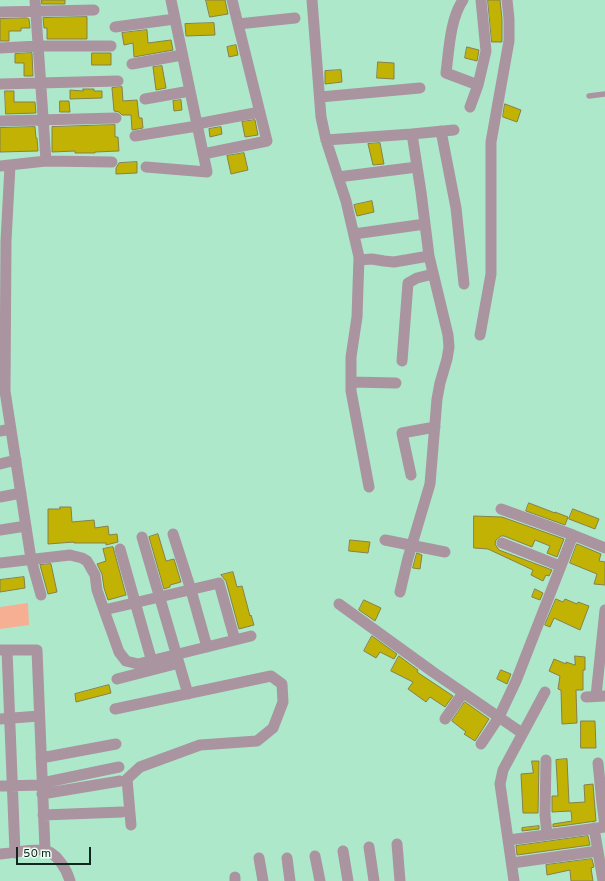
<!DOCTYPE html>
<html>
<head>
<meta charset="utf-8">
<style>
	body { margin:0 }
	#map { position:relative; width:605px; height:881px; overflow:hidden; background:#aee8cb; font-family:Overpass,sans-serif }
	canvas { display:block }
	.scale { position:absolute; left:16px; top:847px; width:75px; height:18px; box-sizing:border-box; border:2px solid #10271d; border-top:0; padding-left:5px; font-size:12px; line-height:14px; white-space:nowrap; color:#10271d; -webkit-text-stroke:3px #edfef5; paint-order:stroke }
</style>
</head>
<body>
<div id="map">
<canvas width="605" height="881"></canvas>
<div class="scale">50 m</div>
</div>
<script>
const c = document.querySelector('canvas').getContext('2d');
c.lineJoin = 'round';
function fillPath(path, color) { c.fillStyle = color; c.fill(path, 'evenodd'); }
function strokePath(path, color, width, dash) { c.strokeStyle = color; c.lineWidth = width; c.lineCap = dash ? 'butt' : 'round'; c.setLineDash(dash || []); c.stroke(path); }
const green = new Path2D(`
	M28,603L29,625L0,629V607Z`);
const building = new Path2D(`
	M42,0H65V4H42Z
	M206,0H225L228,14L210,17Z
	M488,0H500L502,19V42H492Z
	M87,17V39H47V28H44L43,18Z
	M27,18L29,19L30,28H21V31H9V41H0V19Z
	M214,23L215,35L186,36L185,24Z
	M147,30L148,43L171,40L173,50L134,57L133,43L124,45L122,33Z
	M236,45L238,55L229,57L227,47Z
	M467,47L479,50L477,61L465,58Z
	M32,53L33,76H24V63H15V54Z
	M92,53H111V65H92Z
	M378,62L394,63V79L377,78Z
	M162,66L166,88L156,90L153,67Z
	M341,70L342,82L325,84V71Z
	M122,87L123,101L137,100L139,118H142L143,128L132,130L131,115H122L119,112L114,111L112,88Z
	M83,89H94V91H102V98L70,99V90L83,91Z
	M5,91H14V102H35L36,113L6,114Z
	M181,100L182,110L174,111L173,101Z
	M60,101H69L70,112H60Z
	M505,104L521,110L517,122L503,117Z
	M255,120L258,135L245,137L242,122Z
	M115,125V137H118L119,151L95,152V153H75V151L52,152V127Z
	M35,127L36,138H37L38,151L0,152V128Z
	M221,127L222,134L210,137L209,129Z
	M380,143L384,164L373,165L368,144Z
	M244,153L248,170L231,174L227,156Z
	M137,162V173L116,174V168L119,163Z
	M372,201L374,212L357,216L354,205Z
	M529,503L555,513V512L568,517L565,525L526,511Z
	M60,507H71L72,522L94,520L95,528L108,526L109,535L117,534L118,542L106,545V543H74V542L48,544V509H60Z
	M573,509L599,519L595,529L569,519Z
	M474,516L502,517L564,539L557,557L547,553L550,546L535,540L532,547L504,536H501L496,540L495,544L499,550L552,570L549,576L546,575L543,581L531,575L533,570L488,549L474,548Z
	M158,534L166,561L174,559L181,582L170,585V587L164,589L149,537Z
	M350,540L370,542L368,553L349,551Z
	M577,544L601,554L599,561L605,562V585L594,584L597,574L570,563Z
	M113,547L126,595L108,600L104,588L102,574L97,564L106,561L103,549Z
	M417,553L422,555L420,569L413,568Z
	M51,564L57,592L48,594L40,565Z
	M233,572L237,587L242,586L250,616L251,615L254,625L239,629L226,581L221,575Z
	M24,577L25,588L0,592V580Z
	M535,589L543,593L540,600L532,597Z
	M556,599L563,602L565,599L577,604L578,602L589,606L580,630L554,618L550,627L545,625Z
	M364,600L381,608L375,621L359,610Z
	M372,636L397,654L394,659L380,652L376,658L364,651Z
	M399,656L418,670L417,672L453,696L445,707L430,697L426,702L408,689L413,682L391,671Z
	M575,656L585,657V670H583V690H576L577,723L562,724L561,690L558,689L560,676L549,671L554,659L566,664V662L575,665Z
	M501,670L511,674L507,684L497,679Z
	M109,685L111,693L76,702L75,694Z
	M465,702L489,719L475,741L464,734L466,732L452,721Z
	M581,721H595L596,748H581Z
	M567,759L569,803L585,802L584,785L593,784L596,821L553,827V824L572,821L571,811L552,812V796H558L556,760Z
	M532,761H539L538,813H523L521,774L533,773Z
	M539,826V829L522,831V828Z
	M588,836L590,845L517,855L516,846Z
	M592,859L594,867L591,868L593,881H571L570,870L547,875L546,865Z`);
const service = new Path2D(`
	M589,96L605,94`);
const minor = new Path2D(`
	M35,0L46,161
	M312,0L321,117L326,140L346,201L359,257L357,317L351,357V391L369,487
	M463,0C450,19 449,50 446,73L478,85L470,107
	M0,12L94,10
	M238,24L295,18
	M115,27L175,19
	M0,48L39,46H111
	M132,64L182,55
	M0,84L118,81
	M478,85L486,51L481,0
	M320,97L420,88
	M145,99L190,91
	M0,121L116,118
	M197,124L260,112
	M441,131L456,208L464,284
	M412,134L454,130
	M135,136L197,126
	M326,140L412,134L421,192L429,256L448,335L449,347L447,359L440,383L437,399L430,484L408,558L400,592
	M203,154L267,141L232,0
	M0,166L46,161L112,162
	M10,166L6,241L5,391L31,559L41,595
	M146,167L207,172L171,0
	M338,177L417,167
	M354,234L425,224
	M359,260L372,259L384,261L394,262L429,256
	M480,335L491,274V142L509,41V19L507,0
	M402,361L408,283L417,278L433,274
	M351,382L396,383
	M0,431L11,429
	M0,464L16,460
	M411,475L402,433L435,427
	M0,497L21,493
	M501,509L573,535
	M0,530L26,526
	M173,534L191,590L207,647
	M142,537L188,694
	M385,540L445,552
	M502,543L560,566
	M120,549L152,662
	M0,563L70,555L82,558L87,561L95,575L97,590L104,610L119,652L126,661L138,664L251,636
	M339,604L433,672L522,733
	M104,610L219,583L235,640
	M0,650H37L45,850
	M7,650L15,853
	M117,679L179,663
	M596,696L605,610
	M586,697L605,696
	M115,709L271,676L282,684L283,702L273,728L257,741L200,745L140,767L127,779L131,825
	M0,719L39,716
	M445,719L463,693
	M481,744L499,717L516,681L573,535L605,548
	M41,758L116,744
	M546,760L545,815L547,834
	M598,763L602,803
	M42,783L119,767
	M0,786L42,785
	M42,794L120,781
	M605,803H602L605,826
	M43,815L122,812
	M594,828L603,881
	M509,840L605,827
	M397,844L400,881
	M369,847L374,881
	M343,851L348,881
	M0,854C13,853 31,849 43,850C56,851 67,870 70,881
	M315,856L320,881
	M259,858L263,881
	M287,858L290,881
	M512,863L598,851
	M235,877V881
	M514,881L500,784L503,770L545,692`);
fillPath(green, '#f6af93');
fillPath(building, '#c2b203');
strokePath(building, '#86804d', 1);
strokePath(service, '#aa94a0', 5.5);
strokePath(minor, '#aa94a0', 11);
</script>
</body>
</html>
